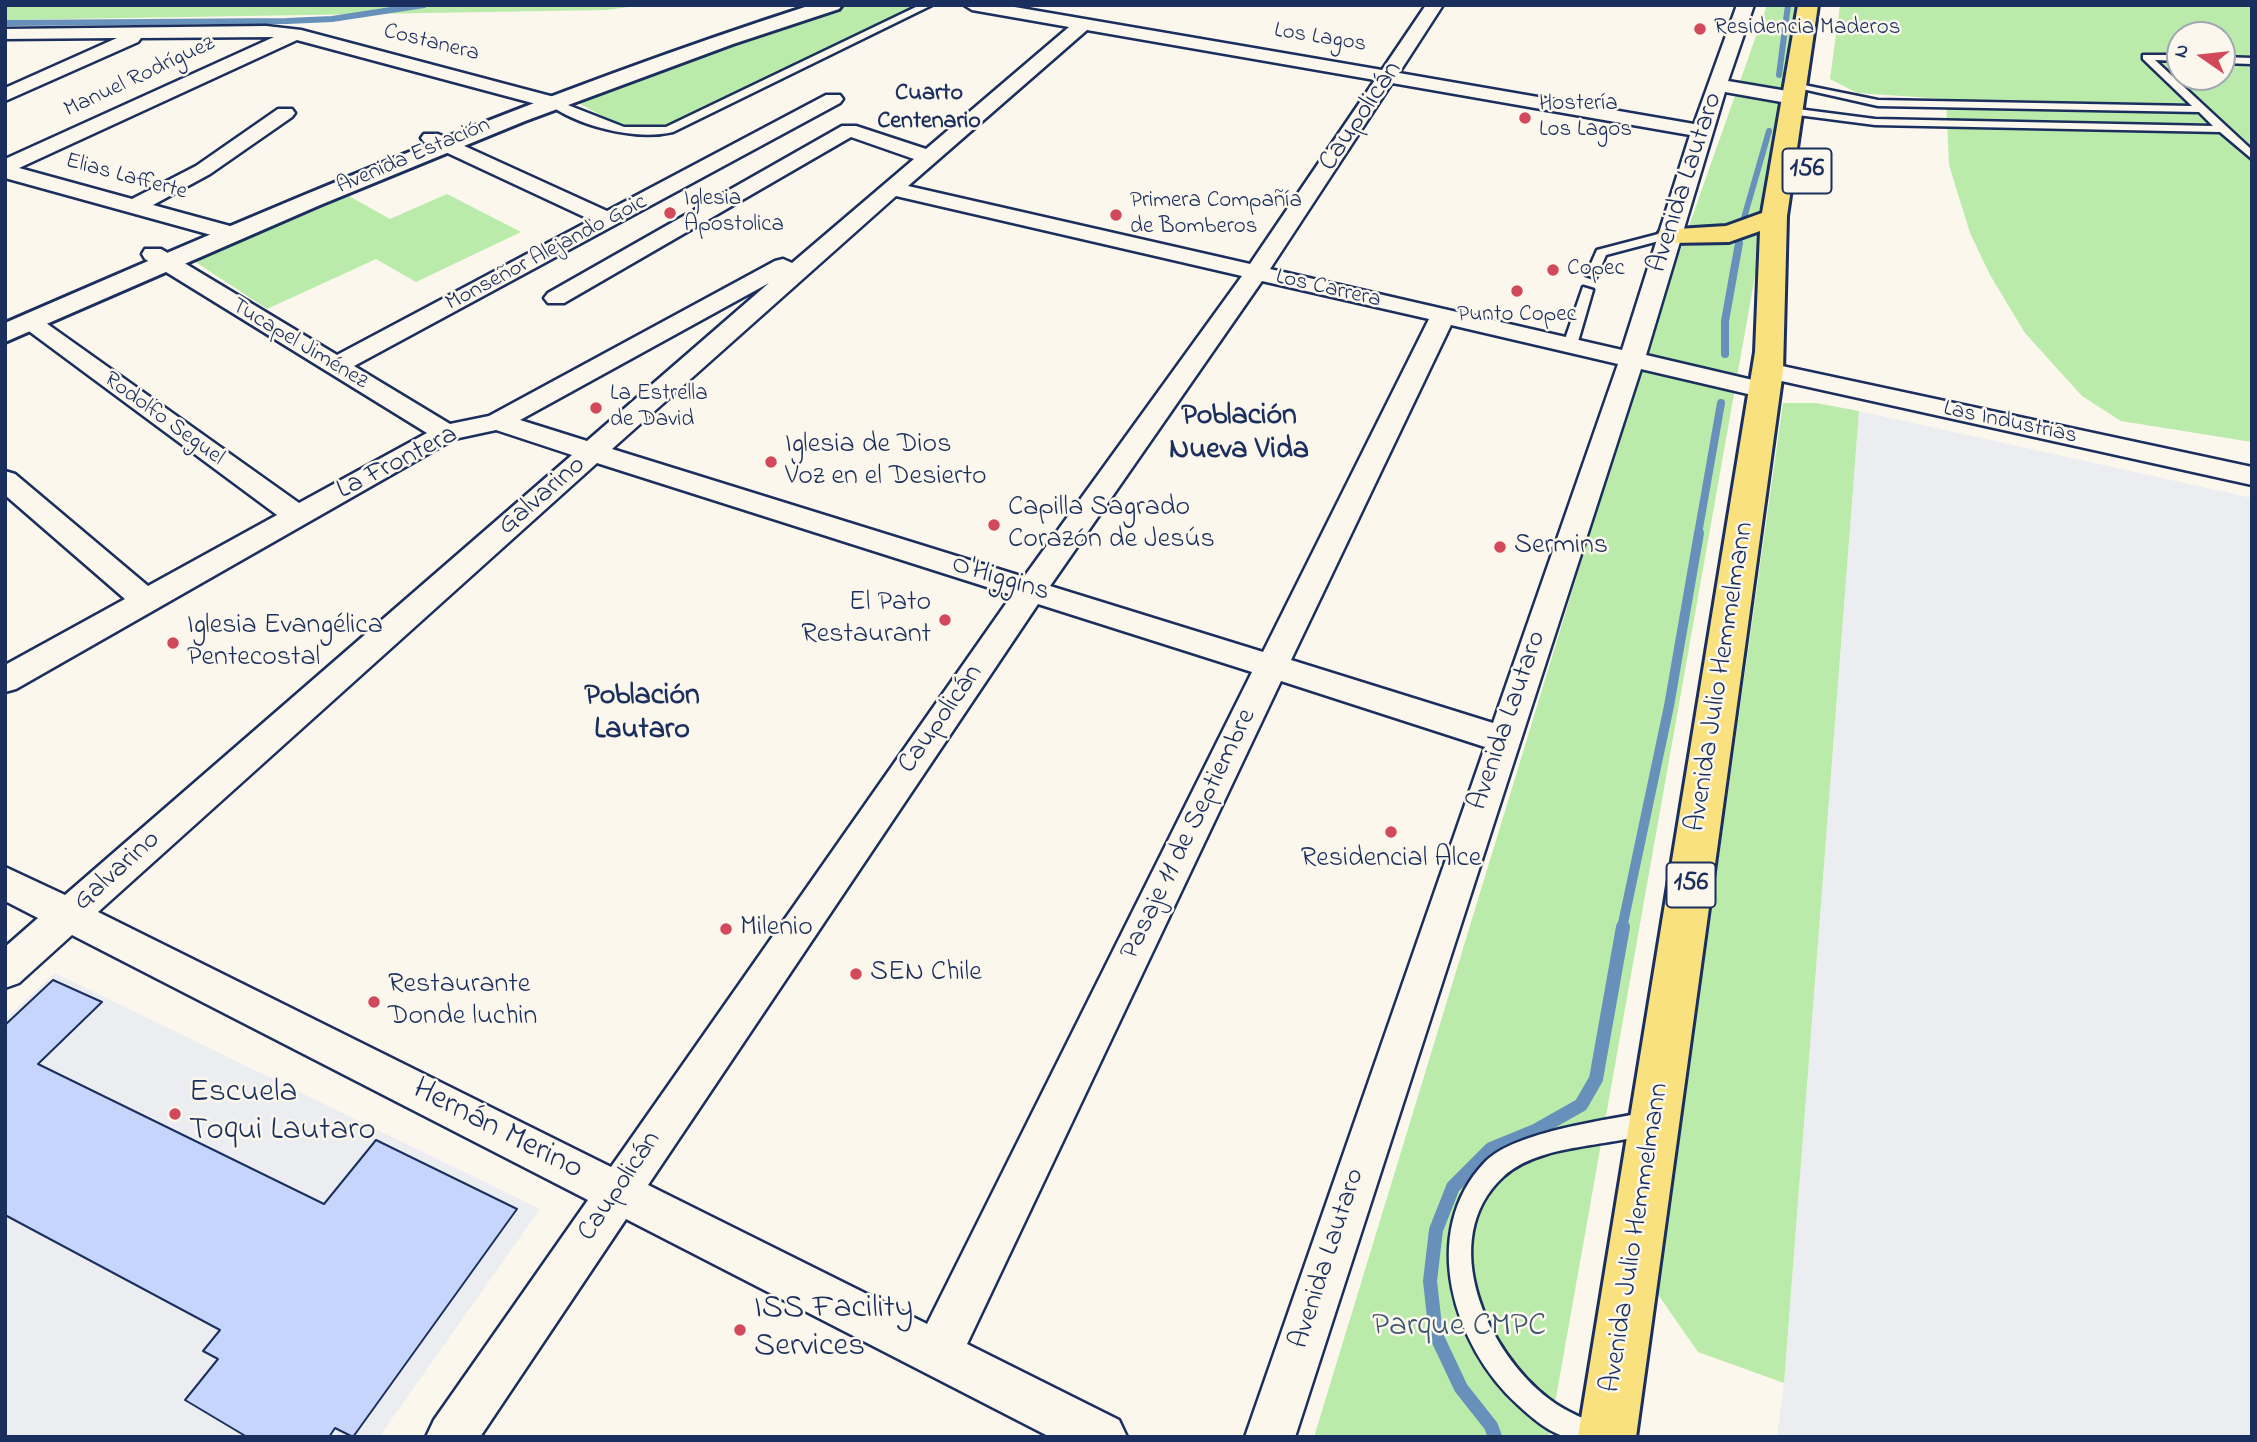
<!DOCTYPE html>
<html>
<head>
<meta charset="utf-8">
<style>
	body { margin:0 }
	#map { position:relative; width:2257px; height:1442px; overflow:hidden; background:#fbf7ec; font-family:"Indie Flower",sans-serif }
	canvas { display:block }
	.frame { position:absolute; inset:0; border:7px solid #1b2f5e; pointer-events:none }
	.north { position:absolute; left:2166px; top:21px; width:70px; height:70px; box-sizing:border-box; background:#fbf7ec; border:2px solid #a1a7b3; border-radius:50%; rotate:284deg; font-size:19px; font-weight:700; line-height:28px; text-align:center; color:#1b2f5e }
	.north::after { content:''; display:block; margin:auto; width:24px; height:32px; background:#d1495b; clip-path:polygon(50% 0,100% 100%,50% 72%,0 100%) }
</style>
</head>
<body>
<div id="map">
<canvas width="2257" height="1442"></canvas>
<div class="frame"></div>
<div class="north">N</div>
</div>
<script>
const c = document.querySelector('canvas').getContext('2d');
c.lineJoin = 'round';
function fillPath(path, color) { c.fillStyle = color; c.fill(path, 'evenodd'); }
function strokePath(path, color, width, dash) { c.strokeStyle = color; c.lineWidth = width; c.lineCap = dash ? 'butt' : 'round'; c.setLineDash(dash || []); c.stroke(path); }
function label(font, color, halo, rows, align = 'center') {
  c.font = font + ' "Indie Flower",sans-serif'; c.lineWidth = 5; c.setLineDash([]); c.textBaseline = 'middle'; c.strokeStyle = halo; c.fillStyle = color; for (const [text, x, y, turn = 0] of rows) {
    c.save(); c.translate(x, y); c.rotate((+turn || 0) * Math.PI / 180); c.textAlign = isNaN(turn) ? turn : align; if (halo) c.strokeText(text, 0, 0); c.fillText(text, 0, 0); c.restore();
  }
}
const built = new Path2D(`
	M1859,411L2252,498V1437H1777L1784,1383Z
	M55,973L540,1209L379,1437H5V1019Z`);
const green = new Path2D(`
	M5,5H643L607,10L5,20Z
	M840,5H922L673,123C630,133 612,123 576,101Z
	M1767,5H1803L1549,1437H1314L1649,339Z
	M1840,5H2252V442L2121,421L2082,396L2025,333L1990,275L1970,233L1949,165L1946,99L1857,93L1830,79ZM2180,35H2222V77H2180Z
	M447,194L521,232L416,282L376,259L267,309L194,261L349,196L390,219Z
	M1783,403H1816L1859,411L1784,1383L1698,1352L1657,1293Z`);
const streamFar3 = new Path2D(`
	M5,23L287,21L332,19L424,5
	M1779,75L1788,5
	M1744,218L1769,131`);
const streamFar2 = new Path2D(`
	M1725,354V321L1739,243
	M1698,534L1721,403`);
const streamFar1 = new Path2D(`
	M1622,928L1669,706L1699,533`);
const stream = new Path2D(`
	M1495,1437L1491,1426L1461,1388L1436,1335L1430,1281L1436,1230L1453,1187L1491,1149L1535,1131L1581,1105L1596,1079L1623,927`);
const building = new Path2D(`
	M53,980L102,1002L38,1064L324,1204L376,1140L517,1209L353,1437L335,1428L329,1437H247L185,1400L218,1359L203,1351L220,1330L5,1215V1025Z`);
const lane = new Path2D(`
	M920,5H932L673,132C635,141 576,126 546,102L555,100L624,127H666Z
	M2143,55H2180V61L2155,60L2252,150V159L2220,132L1875,125L1790,114L1785,111L1790,108L1875,119L2213,126L2199,112L1878,106L1789,86L1794,83L1878,100L2192,106L2143,59Z
	M2222,57L2252,58V64L2222,63Z
	M1670,231L1674,233V237L1606,255L1596,278L1586,275L1597,250Z
	M1583,287L1593,290L1577,345L1570,349L1563,345Z
	M1652,1111L1660,1114L1663,1122L1660,1130C1614,1148 1540,1142 1503,1177C1435,1240 1488,1353 1549,1399C1566,1412 1587,1420 1606,1428L1610,1437C1597,1437 1580,1439 1567,1437C1549,1433 1531,1417 1518,1405C1453,1346 1418,1232 1485,1162C1515,1131 1609,1120 1652,1111Z`);
const street = new Path2D(`
	M964,5H1003L1382,70L1426,5H1443L1399,73L1694,124L1737,5H1754L1728,81L1793,92L1803,98L1793,104L1725,92L1646,355L1774,385L1778,390L1774,395L1765,398L1641,369L1295,1437H1245L1485,747L1281,681L967,1344L1119,1420L1127,1437H1050L626,1219L480,1437H426L434,1420L588,1200L72,935L19,983L5,988V947L38,918L5,901V867L65,895L572,455L496,430L454,439L16,689L5,692V665L125,599L5,495V471L15,474L148,586L277,515L18,323L21,318H39L299,503L427,433L145,259L142,254L145,249H161L337,355L591,220L424,142L421,138L424,134H438L607,211L826,95H840L843,99L840,103L354,366L450,424L489,416L775,261L783,259L792,263L914,159L851,137L564,303H548L544,298L548,293L842,126H856L926,149L1069,27L972,10ZM1087,30L1375,80L1250,264L908,186ZM1392,83L1690,135L1622,350L1270,269ZM896,196L1242,276L1024,577L612,449ZM1262,281L1429,319L1263,652L1050,586ZM769,283L587,441L520,420ZM1451,325L1618,364L1493,723L1291,660ZM597,463L1012,595L611,1167L98,912ZM1038,604L1252,672L927,1324L648,1185Z
	M266,26L301,30L558,98L561,102L551,108L297,40L19,168L132,199L196,166L278,109H292L295,113L292,117L210,174L153,205L241,229L244,234L241,239L233,241L5,178V159L274,37L141,38L138,42L5,101V88L117,38L5,39V29Z
	M1768,363L2252,467V485L1759,376L1755,371L1759,366Z`);
const secondary = new Path2D(`
	M811,5H842L839,9L733,44L525,121L320,205L5,342V323C270,208 535,94 811,5Z`);
const highway = new Path2D(`
	M1798,5H1818L1787,216L1783,371L1636,1437H1578L1755,352L1760,231L1729,242L1670,243L1661,240L1657,235L1661,230L1726,226L1762,213Z`);
const markers = [
	[1700,29,7,"#d1495b"],
	[1525,118,7,"#d1495b"],
	[670,213,7,"#d1495b"],
	[1116,215,7,"#d1495b"],
	[1553,270,7,"#d1495b"],
	[1517,291,7,"#d1495b"],
	[596,408,7,"#d1495b"],
	[771,462,7,"#d1495b"],
	[994,525,7,"#d1495b"],
	[1500,547,7,"#d1495b"],
	[945,620,7,"#d1495b"],
	[173,643,7,"#d1495b"],
	[1391,832,7,"#d1495b"],
	[726,929,7,"#d1495b"],
	[856,974,7,"#d1495b"],
	[374,1002,7,"#d1495b"],
	[175,1114,7,"#d1495b"],
	[740,1330,7,"#d1495b"]
];
const farPoinames = [
	["Residencia Maderos",1714,29],
	["Hostería",1539,105],
	["Los Lagos",1539,131],
	["Iglesia",684,200],
	["Apostolica",684,226],
	["Primera Compañía",1130,202],
	["de Bomberos",1130,228],
	["Copec",1567,270],
	["Punto Copec",1517,316,"center"],
	["La Estrella",610,395],
	["de David",610,421]
];
const farStreetnames = [
	["Los Lagos",1320,39,9],
	["Costanera",431,44,14],
	["Manuel Rodríguez",140,78,-25],
	["Avenida Estación",414,157,-23],
	["Elias Lafferte",126,178,15],
	["Monseñor Alejando Goic",547,254,-28],
	["Los Carrera",1328,290,13],
	["Tucapel Jiménez",299,345,31],
	["Rodolfo Seguel",163,420,36],
	["Las Industrias",2010,424,12]
];
const farNeighbourhoodnames = [
	["Cuarto",929,95],
	["Centenario",929,123]
];
const shields = [
	[1807,171,49],
	[1691,885,49]
];
const shieldNames = [
	["156",1807,171],
	["156",1691,885]
];
const streetNames = [
	["Caupolicán",1362,117,-56],
	["Avenida Lautaro",1687,183,-72],
	["La Frontera",398,464,-27],
	["Galvarino",543,497,-41],
	["O'Higgins",1000,580,17],
	["Avenida Julio Hemmelmann",1722,677,-81],
	["Caupolicán",942,720,-55],
	["Avenida Lautaro",1509,721,-71],
	["Pasaje 11 de Septiembre",1190,835,-64],
	["Galvarino",118,872,-42],
	["Caupolicán",621,1187,-56],
	["Avenida Julio Hemmelmann",1637,1238,-81],
	["Avenida Lautaro",1329,1259,-72]
];
const poiNames = [
	["Iglesia de Dios",785,446],
	["Voz en el Desierto",785,478],
	["Capilla Sagrado",1008,509],
	["Corazón de Jesús",1008,541],
	["Sermins",1514,547],
	["El Pato",931,604,"right"],
	["Restaurant",931,636,"right"],
	["Iglesia Evangélica",187,627],
	["Pentecostal",187,659],
	["Residencial Alce",1391,860,"center"],
	["Milenio",740,929],
	["SEN Chile",870,974],
	["Restaurante",388,986],
	["Donde luchin",388,1018]
];
const neighbourhoodNames = [
	["Población",1239,418],
	["Nueva Vida",1239,452],
	["Población",642,698],
	["Lautaro",642,732]
];
const nearPoinames = [
	["Escuela",189,1095],
	["Toqui Lautaro",189,1133],
	["ISS Facility",754,1311],
	["Services",754,1349]
];
const nearStreetnames = [
	["Hernán Merino",497,1131,27]
];
const nearParknames = [
	["Parque CMPC",1459,1329]
];
fillPath(built, '#ebedf1');
fillPath(green, '#baebab');
strokePath(streamFar3, '#6791bb', 6);
strokePath(streamFar2, '#6791bb', 8);
strokePath(streamFar1, '#6791bb', 10);
strokePath(stream, '#6791bb', 14);
fillPath(building, '#c6d5fc');
strokePath(building, '#1b2f5e', 2);
strokePath(lane, '#1b2f5e', 5);
strokePath(street, '#1b2f5e', 5);
strokePath(secondary, '#1b2f5e', 6);
strokePath(highway, '#1b2f5e', 6);
fillPath(lane, '#fbf7ec');
fillPath(street, '#fbf7ec');
fillPath(secondary, '#fbf7ec');
fillPath(highway, '#fae180');
for (const [x, y, r, color] of markers) { const dot = new Path2D(); dot.arc(x, y, r, 0, 2 * Math.PI); c.fillStyle = color; c.fill(dot); strokePath(dot, '#fbf7ec', 2.5); }
label('23px', '#1b2f5e', '#fbf7ec', farPoinames, 'left');
label('23px', '#1b2f5e', '#fbf7ec', farStreetnames);
label('bold 24px', '#1b2f5e', '#fbf7ec', farNeighbourhoodnames);
for (const [x, y, w] of shields) { const box = new Path2D(); box.roundRect(x - w / 2, y - 22.5, w, 45, 5); c.fillStyle = '#fbf7ec'; c.fill(box); strokePath(box, '#1b2f5e', 2); }
label('bold 26px', '#1b2f5e', null, shieldNames);
label('28px', '#1b2f5e', '#fbf7ec', streetNames);
label('28px', '#1b2f5e', '#fbf7ec', poiNames, 'left');
label('bold 30px', '#1b2f5e', '#fbf7ec', neighbourhoodNames);
label('33px', '#1b2f5e', '#fbf7ec', nearPoinames, 'left');
label('33px', '#1b2f5e', '#fbf7ec', nearStreetnames);
label('33px', '#3b556d', '#fbf7ec', nearParknames);
</script>
</body>
</html>
